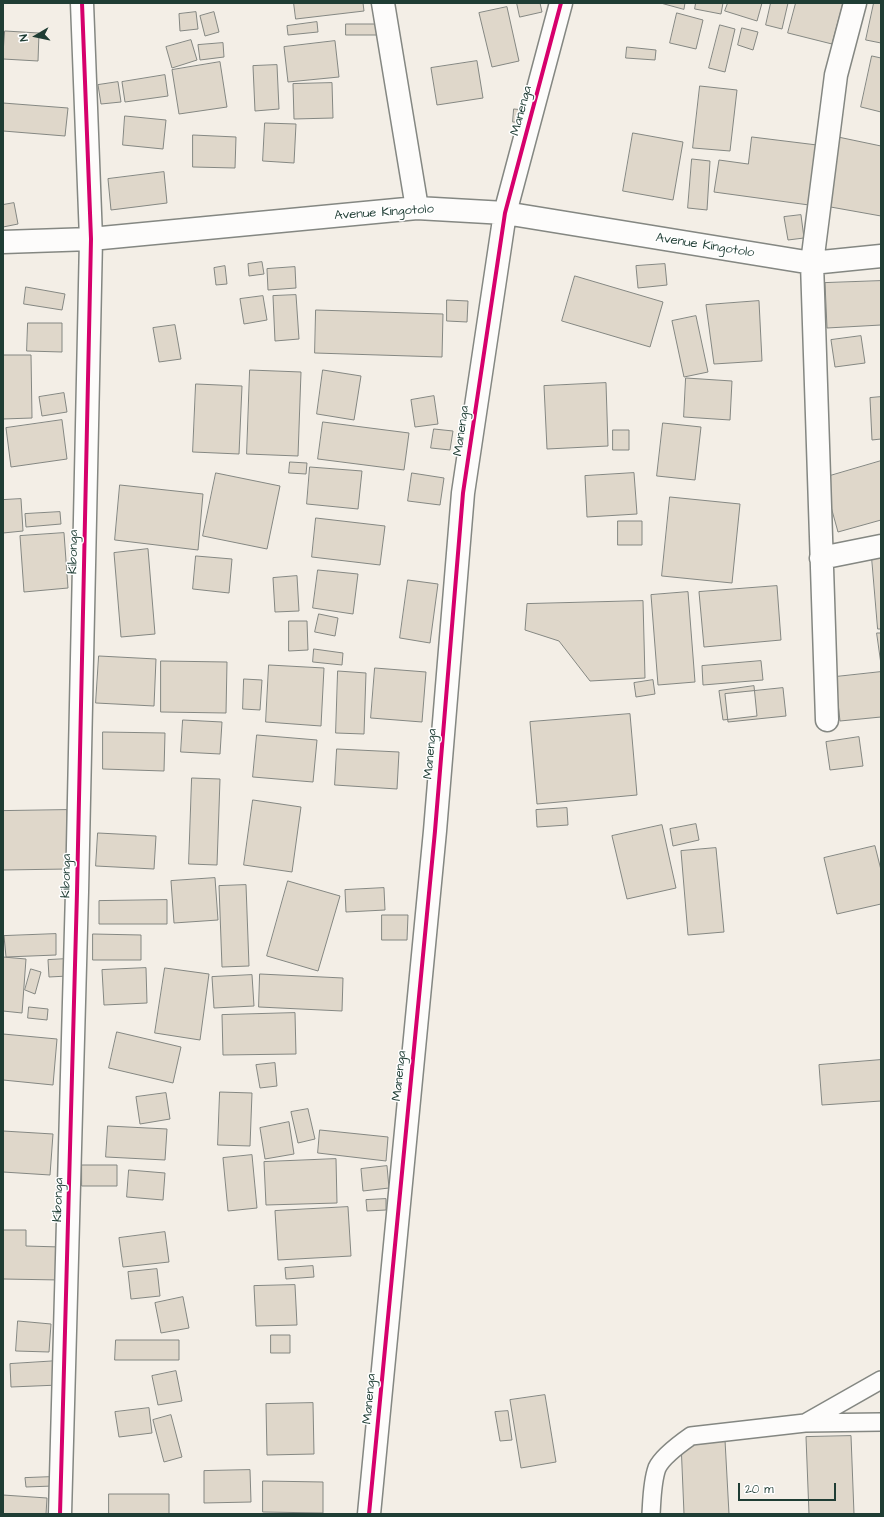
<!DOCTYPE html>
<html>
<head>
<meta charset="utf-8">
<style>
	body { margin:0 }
	#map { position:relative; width:884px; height:1517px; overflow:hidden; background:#f3eee6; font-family:"Architects Daughter",sans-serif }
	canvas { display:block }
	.frame { position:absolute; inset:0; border:4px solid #1f3d34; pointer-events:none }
	.north { position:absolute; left:16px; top:16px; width:40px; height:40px; -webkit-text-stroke:3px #fff; paint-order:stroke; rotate:261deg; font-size:11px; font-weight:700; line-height:16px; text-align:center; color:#1f3d34 }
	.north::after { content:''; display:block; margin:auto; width:14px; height:18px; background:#1f3d34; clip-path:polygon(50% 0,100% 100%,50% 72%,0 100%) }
	.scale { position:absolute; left:738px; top:1483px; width:98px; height:18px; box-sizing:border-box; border:2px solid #1f3d34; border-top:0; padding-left:5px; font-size:12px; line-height:14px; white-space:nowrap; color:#1f3d34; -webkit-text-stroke:3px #fff; paint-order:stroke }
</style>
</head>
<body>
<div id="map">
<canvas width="884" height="1517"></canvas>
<div class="frame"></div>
<div class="north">N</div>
<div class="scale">20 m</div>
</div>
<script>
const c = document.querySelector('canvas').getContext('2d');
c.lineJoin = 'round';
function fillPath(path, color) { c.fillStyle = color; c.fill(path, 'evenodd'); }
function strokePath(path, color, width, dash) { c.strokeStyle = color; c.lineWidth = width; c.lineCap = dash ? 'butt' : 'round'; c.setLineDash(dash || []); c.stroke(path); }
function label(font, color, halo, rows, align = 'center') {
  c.font = font + ' "Architects Daughter",sans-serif'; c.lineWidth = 3; c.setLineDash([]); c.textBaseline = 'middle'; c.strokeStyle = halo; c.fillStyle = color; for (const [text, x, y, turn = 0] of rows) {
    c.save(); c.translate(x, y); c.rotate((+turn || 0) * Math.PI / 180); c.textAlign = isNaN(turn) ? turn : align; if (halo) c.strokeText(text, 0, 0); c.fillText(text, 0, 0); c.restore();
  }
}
const building = new Path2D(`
	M294,3H363L364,11L296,19Z
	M517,3H540L542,12L520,17Z
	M661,3H685L684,9Z
	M696,3H723L721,14L695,9Z
	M728,3H762L757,21L725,11Z
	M771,3H788L782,29L766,25Z
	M796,3H843L832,44L788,33Z
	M874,3H881V43L866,40Z
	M507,7L519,61L492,67L479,13Z
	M196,12L198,29L180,31L179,14Z
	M214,12L219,32L205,36L200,16Z
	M677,13L703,20L696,49L670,43Z
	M317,22L318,32L288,35L287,26Z
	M346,24H377V35H346Z
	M720,25L735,29L725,72L709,68Z
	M742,28L758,32L753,50L738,45Z
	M5,31L39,33L38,61L3,59Z
	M191,40L197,60L172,68L166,47Z
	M335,41L339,77L288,82L284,47Z
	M223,43L224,57L200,60L198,45Z
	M627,47L656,50L655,60L626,58Z
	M872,56L881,58V112L861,107Z
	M477,61L483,98L437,105L431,68Z
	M220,62L227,107L179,114L172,70Z
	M277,65L279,109L255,111L253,66Z
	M165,75L168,96L125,102L122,82Z
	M118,82L121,102L101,104L98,85Z
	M332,83L333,118L294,119L293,84Z
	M700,86L737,90L730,151L693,148Z
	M3,103L68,108L65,136L3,131Z
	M514,109L524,110V122H513Z
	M125,116L166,120L163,149L123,145Z
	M265,123L296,124L294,163L263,161Z
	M633,133L683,142L673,200L623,191Z
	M193,135L236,137L235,168L193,167Z
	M752,137L817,145L809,205L714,192L719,160L748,164Z
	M838,137L881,146V216L825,206Z
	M692,159L710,161L707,210L688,208Z
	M164,172L167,203L111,210L108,179Z
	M14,203L18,224L3,227V205Z
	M801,215L804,238L788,240L784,217Z
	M262,262L264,274L249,276L248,264Z
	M665,264L667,285L638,288L636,266Z
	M225,266L227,284L216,285L214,268Z
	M295,267L296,288L268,290L267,269Z
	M575,276L663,302L650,347L562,321Z
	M881,281V325L827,328L825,283Z
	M26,287L65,294L62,310L24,304Z
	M296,295L299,339L275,341L273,296Z
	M263,296L267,320L244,324L240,299Z
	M447,300L468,301L467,322L447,321Z
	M759,301L762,361L714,364L706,305Z
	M316,310L443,314L442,357L315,353Z
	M696,316L708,372L684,377L672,321Z
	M28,323H62V352L27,351Z
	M175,325L181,359L159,362L153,328Z
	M861,336L865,363L835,367L831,340Z
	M3,355H31L32,418L3,419Z
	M250,370L301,372L298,456L247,454Z
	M323,370L361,376L354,420L317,414Z
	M686,378L732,381L730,420L684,417Z
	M606,383L608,446L547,449L544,386Z
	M196,384L242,386L239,454L193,452Z
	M64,393L67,412L42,416L39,397Z
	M434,396L438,424L415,427L411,400Z
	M881,397V439L872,440L870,398Z
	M62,420L67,459L11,467L6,428Z
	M323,422L409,433L404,470L318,459Z
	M663,423L701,427L695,480L657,476Z
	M434,429L453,431L450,450L431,448Z
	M613,430H629V450H613Z
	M881,461V520L838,532L823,478Z
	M290,462L307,463L306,474L289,473Z
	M310,467L362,471L358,509L307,504Z
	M216,473L280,486L267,549L203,536Z
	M412,473L444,478L440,505L408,501Z
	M634,473L637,514L587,517L585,476Z
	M120,485L203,494L198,550L115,540Z
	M670,497L740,504L732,583L662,576Z
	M21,499L23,531L3,533V500Z
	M60,512L61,524L26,527L25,514Z
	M316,518L385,526L380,565L312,557Z
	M618,521H642V545H618Z
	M64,533L68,588L24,592L20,536Z
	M148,549L155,634L121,637L114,553Z
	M196,556L232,559L229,593L193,589Z
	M872,558H881V629H878Z
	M318,570L358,574L353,614L313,608Z
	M297,576L299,611L275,612L273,578Z
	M408,580L438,584L430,643L400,638Z
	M777,586L781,640L704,647L699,592Z
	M688,592L695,682L658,685L651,595Z
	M643,601L645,678L590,681L559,641L525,630L527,604Z
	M319,614L338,618L335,636L315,632Z
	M289,621H307L308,650L289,651Z
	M877,633H881V664Z
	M314,649L343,653L342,665L313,662Z
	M99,656L156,659L154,706L96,703Z
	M161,661L227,662L226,713L161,712Z
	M761,661L763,680L703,685L702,666Z
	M269,665L324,668L321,726L266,722Z
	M375,668L426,672L422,722L371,718Z
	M338,671L366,673L364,734L336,733Z
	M881,672V717L840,721L835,677Z
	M244,679L262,680L260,710L243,709Z
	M653,680L655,694L636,697L634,683Z
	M754,686L757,716L723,720L719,691Z
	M783,688L786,716L728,722L725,694Z
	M630,714L637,795L537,804L530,722Z
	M183,720L222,722L220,754L181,752Z
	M103,732L165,733L164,771L103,769Z
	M257,735L317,740L313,782L253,777Z
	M859,737L863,766L830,770L826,742Z
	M337,749L399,752L397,789L335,785Z
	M192,778L220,779L217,865L189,864Z
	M253,800L301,807L292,872L244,865Z
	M567,808L568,825L537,827L536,810Z
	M67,810L68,869L3,870V811Z
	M696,824L699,840L673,846L670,829Z
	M662,825L676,888L627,899L612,836Z
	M98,833L156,836L154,869L96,866Z
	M875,846L881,870V904L837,914L824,858Z
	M716,848L724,932L688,935L681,851Z
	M215,878L218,920L174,923L171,881Z
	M288,881L340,896L318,971L267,956Z
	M246,885L249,966L222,967L219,886Z
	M384,888L385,910L346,912L345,890Z
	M167,900V924H99V901Z
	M382,915H408L407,940H382Z
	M56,934V955L6,957L4,936Z
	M93,934L141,935V960H93Z
	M3,957L26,959L22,1013L3,1011Z
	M67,959L68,976L49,977L48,960Z
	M146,968L147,1003L104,1005L102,970Z
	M165,968L209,974L200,1040L155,1033Z
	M31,969L41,972L35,994L25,990Z
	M260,974L343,978L342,1011L259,1007Z
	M252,975L254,1006L214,1008L212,977Z
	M29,1007L48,1009L47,1020L28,1018Z
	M295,1013L296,1054L223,1055L222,1015Z
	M117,1032L181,1047L173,1083L109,1068Z
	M3,1034L57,1039L53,1085L3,1080Z
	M881,1060V1101L822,1105L819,1065Z
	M275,1063L277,1086L260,1088L256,1065Z
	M220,1092L252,1093L250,1146L218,1145Z
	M166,1093L170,1119L140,1124L136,1097Z
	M308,1109L315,1139L298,1143L291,1112Z
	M289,1122L294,1154L265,1159L260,1128Z
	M108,1126L167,1129L165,1160L106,1157Z
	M320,1130L388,1137L386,1161L318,1153Z
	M3,1131L53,1134L50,1175L3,1172Z
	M252,1155L257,1208L228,1211L223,1158Z
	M336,1159L337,1203L266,1205L264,1162Z
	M82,1165H117V1186H82Z
	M387,1166L389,1188L363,1191L361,1169Z
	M129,1170L165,1173L163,1200L127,1197Z
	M386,1199V1210L367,1211L366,1200Z
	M348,1207L351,1256L278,1260L275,1211Z
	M3,1230H26V1246L61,1247L60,1280L3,1279Z
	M165,1232L169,1262L123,1267L119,1238Z
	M313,1266L314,1277L286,1279L285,1268Z
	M157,1269L160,1296L131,1299L128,1272Z
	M295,1285L297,1325L256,1326L254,1286Z
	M183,1297L189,1328L161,1333L155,1303Z
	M18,1321L51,1324L49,1352L16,1351Z
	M271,1335H290V1353H271Z
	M116,1340H179V1360H115Z
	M58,1361L59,1385L11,1387L10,1364Z
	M176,1371L182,1401L158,1405L152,1376Z
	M545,1395L556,1462L521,1468L510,1400Z
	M313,1403L314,1454L267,1455L266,1404Z
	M149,1408L152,1433L119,1437L115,1412Z
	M508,1411L512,1440L500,1441L495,1412Z
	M171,1415L182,1457L164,1462L153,1420Z
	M851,1436L854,1514H809L806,1437Z
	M725,1440L729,1514H684L681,1442Z
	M250,1470L251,1502L204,1503V1471Z
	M52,1477L53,1486L26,1487L25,1478Z
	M263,1481L323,1482V1513L263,1512Z
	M109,1494H169V1514H109Z
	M3,1495L47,1498L46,1514H3Z`);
const service = new Path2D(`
	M807,1422L881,1380
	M651,1514C652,1499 652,1482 657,1468C662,1457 681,1443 691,1436L805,1423L881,1422`);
const minor = new Path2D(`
	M383,3L417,208
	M3,242L91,239L417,208L505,213L812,263L881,256
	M821,558L881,546
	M827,720L812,263L836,75L855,3
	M60,1514L77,892L91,239L82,3
	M369,1514L435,831L463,493L505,213L561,3`);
const cycleway = new Path2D(`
	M60,1514L77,892L91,239L82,3
	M369,1514L435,831L463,493L505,213L561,3`);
const streetNames = [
	["Manenga",522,111,-75],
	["Avenue Kingotolo",384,213,-4],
	["Avenue Kingotolo",705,246,9],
	["Manenga",462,431,-82],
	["Kibonga",74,552,-89],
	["Manenga",431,754,-85],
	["Kibonga",67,876,-89],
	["Manenga",400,1076,-84],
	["Kibonga",59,1200,-88],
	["Manenga",370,1399,-85]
];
fillPath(building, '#dfd7ca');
strokePath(building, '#848782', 1);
strokePath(service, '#848782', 20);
strokePath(minor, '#848782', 25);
strokePath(service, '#fdfcfb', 17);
strokePath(minor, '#fdfcfb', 22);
strokePath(cycleway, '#d6006c', 4);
label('13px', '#1f3d34', '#fff', streetNames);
</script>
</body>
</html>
